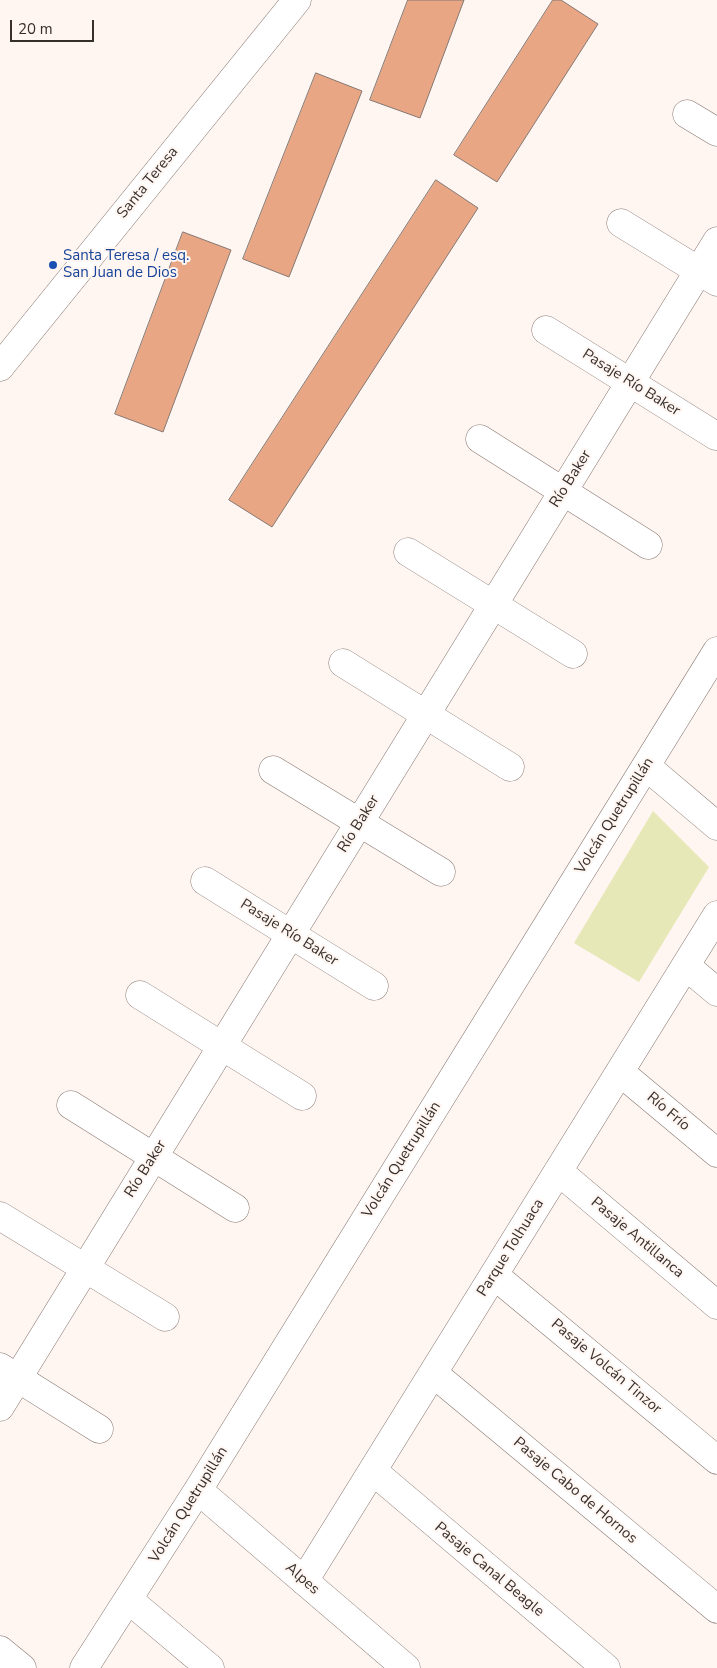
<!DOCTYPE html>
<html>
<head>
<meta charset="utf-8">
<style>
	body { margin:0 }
	#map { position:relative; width:717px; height:1668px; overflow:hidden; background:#fff5f1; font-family:"Nunito Sans",sans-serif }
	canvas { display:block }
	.scale { position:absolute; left:10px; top:20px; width:84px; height:22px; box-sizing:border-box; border:2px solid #36302d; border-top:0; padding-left:6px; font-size:15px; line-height:18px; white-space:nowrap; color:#36302d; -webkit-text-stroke:4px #fff5f1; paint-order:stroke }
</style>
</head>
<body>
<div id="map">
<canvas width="717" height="1668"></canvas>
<div class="scale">20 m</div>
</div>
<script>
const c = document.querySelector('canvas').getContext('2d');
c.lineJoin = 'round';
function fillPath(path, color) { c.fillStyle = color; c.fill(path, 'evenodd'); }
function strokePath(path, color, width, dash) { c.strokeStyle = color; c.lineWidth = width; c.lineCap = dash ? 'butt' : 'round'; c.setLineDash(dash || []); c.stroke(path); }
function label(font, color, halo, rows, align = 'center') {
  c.font = font + ' "Nunito Sans",sans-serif'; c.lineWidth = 4; c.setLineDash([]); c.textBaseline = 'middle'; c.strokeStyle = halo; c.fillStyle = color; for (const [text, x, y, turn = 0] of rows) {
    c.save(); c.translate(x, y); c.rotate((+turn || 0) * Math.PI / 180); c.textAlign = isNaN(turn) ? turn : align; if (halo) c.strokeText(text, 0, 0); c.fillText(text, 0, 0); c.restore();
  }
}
const green = new Path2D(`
	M653,811L709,867L639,982L574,943Z`);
const building = new Path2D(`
	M408,0H464L420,118L370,100Z
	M553,0H561L598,24L497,182L454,155Z
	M316,73L362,91L289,277L243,259Z
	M436,180L478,208L272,527L229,500Z
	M183,232L231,250L163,432L115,414Z`);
const street = new Path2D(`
	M687,114L717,132
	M621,223L717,282
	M546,330L716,436
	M480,439L648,545
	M408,552L573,654
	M343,663L510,767
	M646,766L717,826
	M273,770L441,872
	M205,881L374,986
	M686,966L717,992
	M140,995L302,1096
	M620,1072L717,1153
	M71,1105L235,1208
	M558,1171L717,1305
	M0,1216L165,1317
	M494,1275L717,1460
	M0,1367L99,1429
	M433,1373L717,1609
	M0,1407L717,241
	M373,1471L606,1668
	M198,1490L406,1668
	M304,1581L717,915
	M129,1600L210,1668
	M0,1650L22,1668
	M84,1668L198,1490L717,651`);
const secondary = new Path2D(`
	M0,367L297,0`);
const markers = [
	[53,265,5,"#1a4fb4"]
];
const streetNames = [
	["Santa Teresa",148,183,-51],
	["Pasaje Río Baker",631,383,32],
	["Río Baker",571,479,-58],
	["Volcán Quetrupillán",615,816,-58],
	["Río Baker",359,824,-58],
	["Pasaje Río Baker",289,933,32],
	["Río Frío",668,1112,40],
	["Volcán Quetrupillán",402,1160,-58],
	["Río Baker",146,1169,-58],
	["Pasaje Antillanca",637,1238,40],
	["Parque Tolhuaca",511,1248,-58],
	["Pasaje Volcán Tinzor",606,1367,40],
	["Pasaje Cabo de Hornos",575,1491,40],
	["Volcán Quetrupillán",189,1505,-58],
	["Pasaje Canal Beagle",489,1570,40],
	["Alpes",302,1579,41]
];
const transitNames = [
	["Santa Teresa / esq.",63,256],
	["San Juan de Dios",63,273]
];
fillPath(green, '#e6e8b8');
fillPath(building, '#e9a684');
strokePath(building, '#857871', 1);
strokePath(street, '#877973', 29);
strokePath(secondary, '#877973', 29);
strokePath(street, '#fff', 28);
strokePath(secondary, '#fff', 28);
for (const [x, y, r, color] of markers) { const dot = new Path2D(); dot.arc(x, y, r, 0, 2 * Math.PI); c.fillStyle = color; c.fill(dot); strokePath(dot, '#fff5f1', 2); }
label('15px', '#36302d', '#fff5f1', streetNames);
label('15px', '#164399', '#fff5f1', transitNames, 'left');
</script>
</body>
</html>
